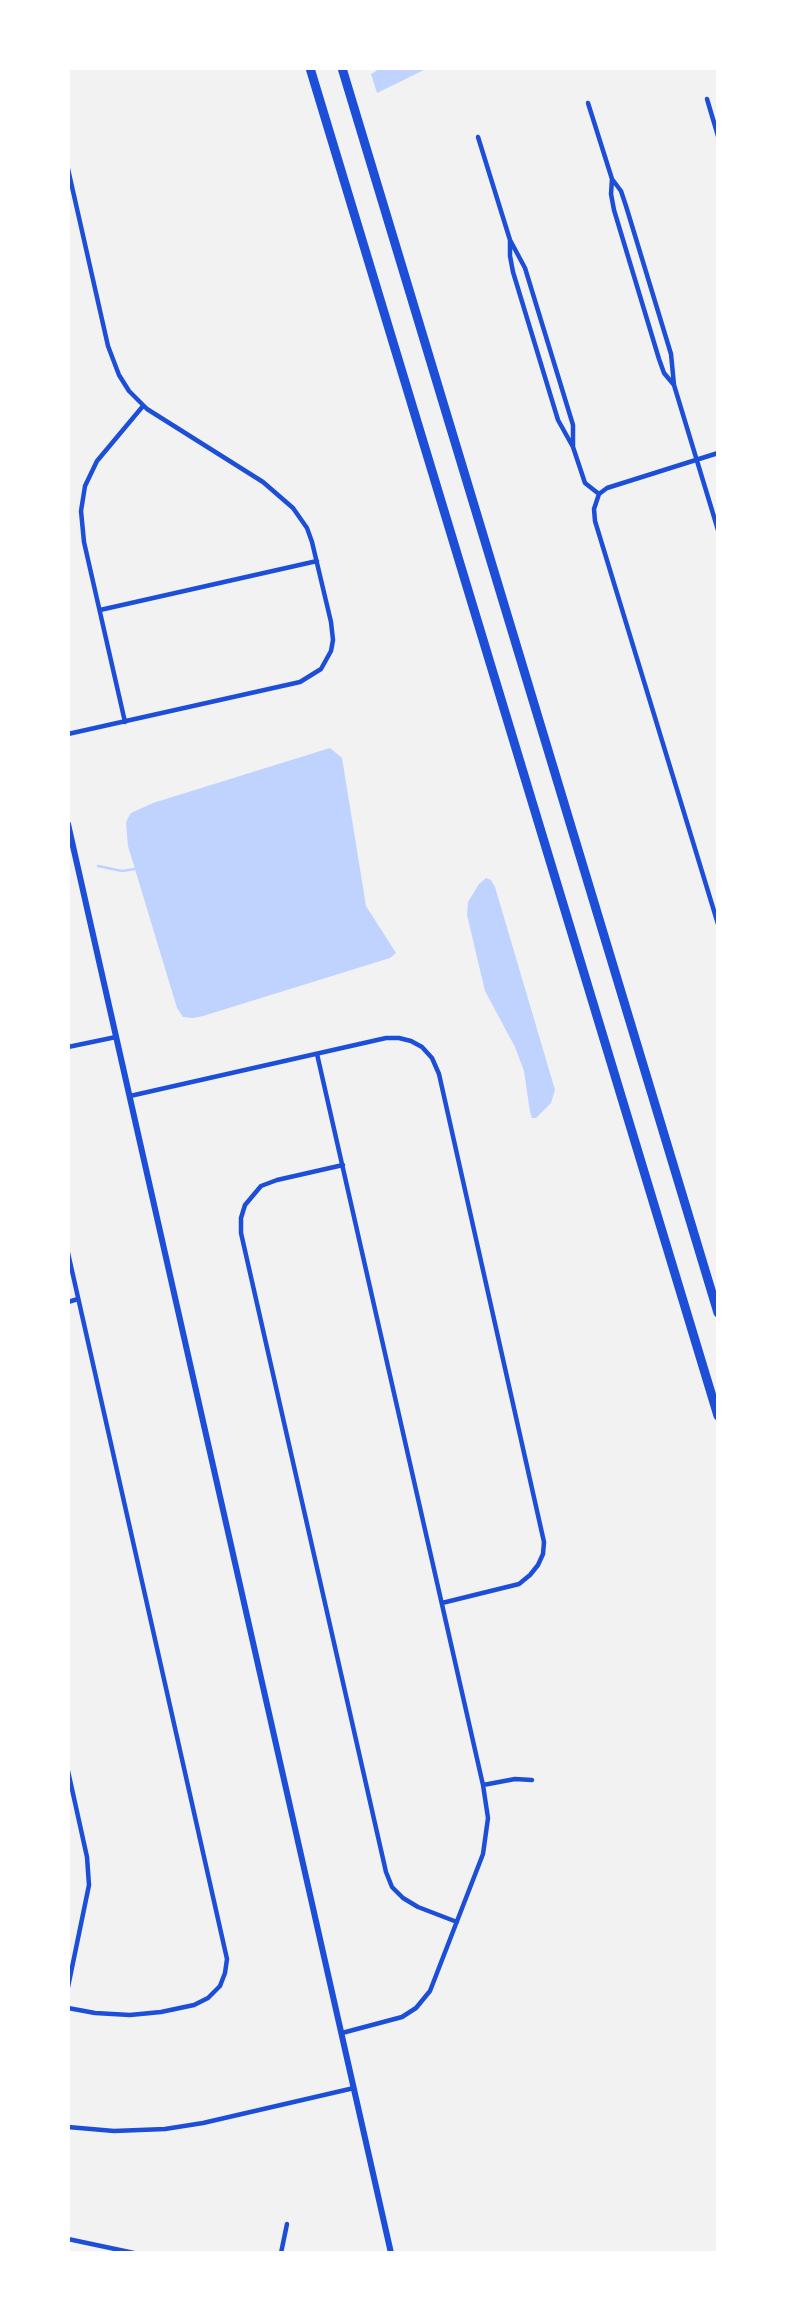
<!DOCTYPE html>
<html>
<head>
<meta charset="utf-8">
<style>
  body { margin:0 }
  #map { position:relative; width:786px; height:2321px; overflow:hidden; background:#f2f2f2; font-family:Ubuntu,sans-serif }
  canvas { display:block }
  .frame { position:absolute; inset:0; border:70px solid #fff; pointer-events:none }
</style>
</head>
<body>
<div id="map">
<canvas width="786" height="2321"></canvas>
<div class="frame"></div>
</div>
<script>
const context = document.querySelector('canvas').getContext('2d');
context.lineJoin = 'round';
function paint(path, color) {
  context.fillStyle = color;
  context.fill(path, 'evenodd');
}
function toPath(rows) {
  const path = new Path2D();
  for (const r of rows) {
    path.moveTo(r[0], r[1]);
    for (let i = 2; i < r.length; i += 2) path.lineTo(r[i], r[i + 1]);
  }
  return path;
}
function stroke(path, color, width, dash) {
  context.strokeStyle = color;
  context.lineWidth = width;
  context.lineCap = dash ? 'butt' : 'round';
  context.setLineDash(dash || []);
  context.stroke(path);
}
paint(toPath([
  [381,68,428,68,377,93,371,74],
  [330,748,342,758,366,906,396,953,390,958,203,1016,193,1018,183,1017,177,1008,128,846,126,823,128,818,131,813,153,803],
  [486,878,491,880,495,887,555,1090,551,1103,536,1118,532,1118,530,1112,524,1071,515,1047,485,991,467,915,468,902,479,884]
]), '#bfd3fe');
stroke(toPath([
  [98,866,122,871,135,869]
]), '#bfd3fe', 2.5);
stroke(toPath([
  [707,99,718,136],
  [588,103,612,179,611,194,614,210,659,359,664,373,674,385,671,354,626,206,621,191,612,179],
  [478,137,510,240,525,268,573,425,573,447,558,420,513,272,510,256,510,240],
  [68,169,108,346,119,375,129,391,147,409,263,482,293,508,307,528,312,542,331,622,333,640,331,651,321,669,300,682,68,734],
  [674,385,718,530],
  [573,447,585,483,599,494],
  [718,453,607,488,599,494,594,509,595,521,718,924],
  [100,610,317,561],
  [125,722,84,542,81,511,85,486,97,461,143,406],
  [68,1047,116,1037],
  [317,1054,483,1785,488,1818,483,1854,430,1991,416,2008,402,2017,342,2033],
  [130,1096,386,1038,399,1038,411,1041,422,1047,432,1058,439,1074,544,1542,543,1554,538,1565,530,1575,519,1584,442,1603],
  [343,1165,277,1180,261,1186,245,1205,241,1218,241,1233,386,1872,392,1887,403,1898,418,1907,457,1922],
  [68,1253,227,1959,225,1973,220,1986,208,1998,194,2005,161,2012,130,2015,95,2013,68,2008],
  [68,1302,78,1299],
  [68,1771,87,1857,89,1885,68,1987],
  [483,1785,515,1779,532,1780],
  [68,2127,114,2131,165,2129,203,2123,354,2088],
  [68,2239,134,2253],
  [281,2253,287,2224]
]), '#1d4ed8', 4.5);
stroke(toPath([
  [68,824,391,2253]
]), '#1d4ed8', 6);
stroke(toPath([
  [310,68,718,1416],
  [342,68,718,1313]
]), '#1d4ed8', 9);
</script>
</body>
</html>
